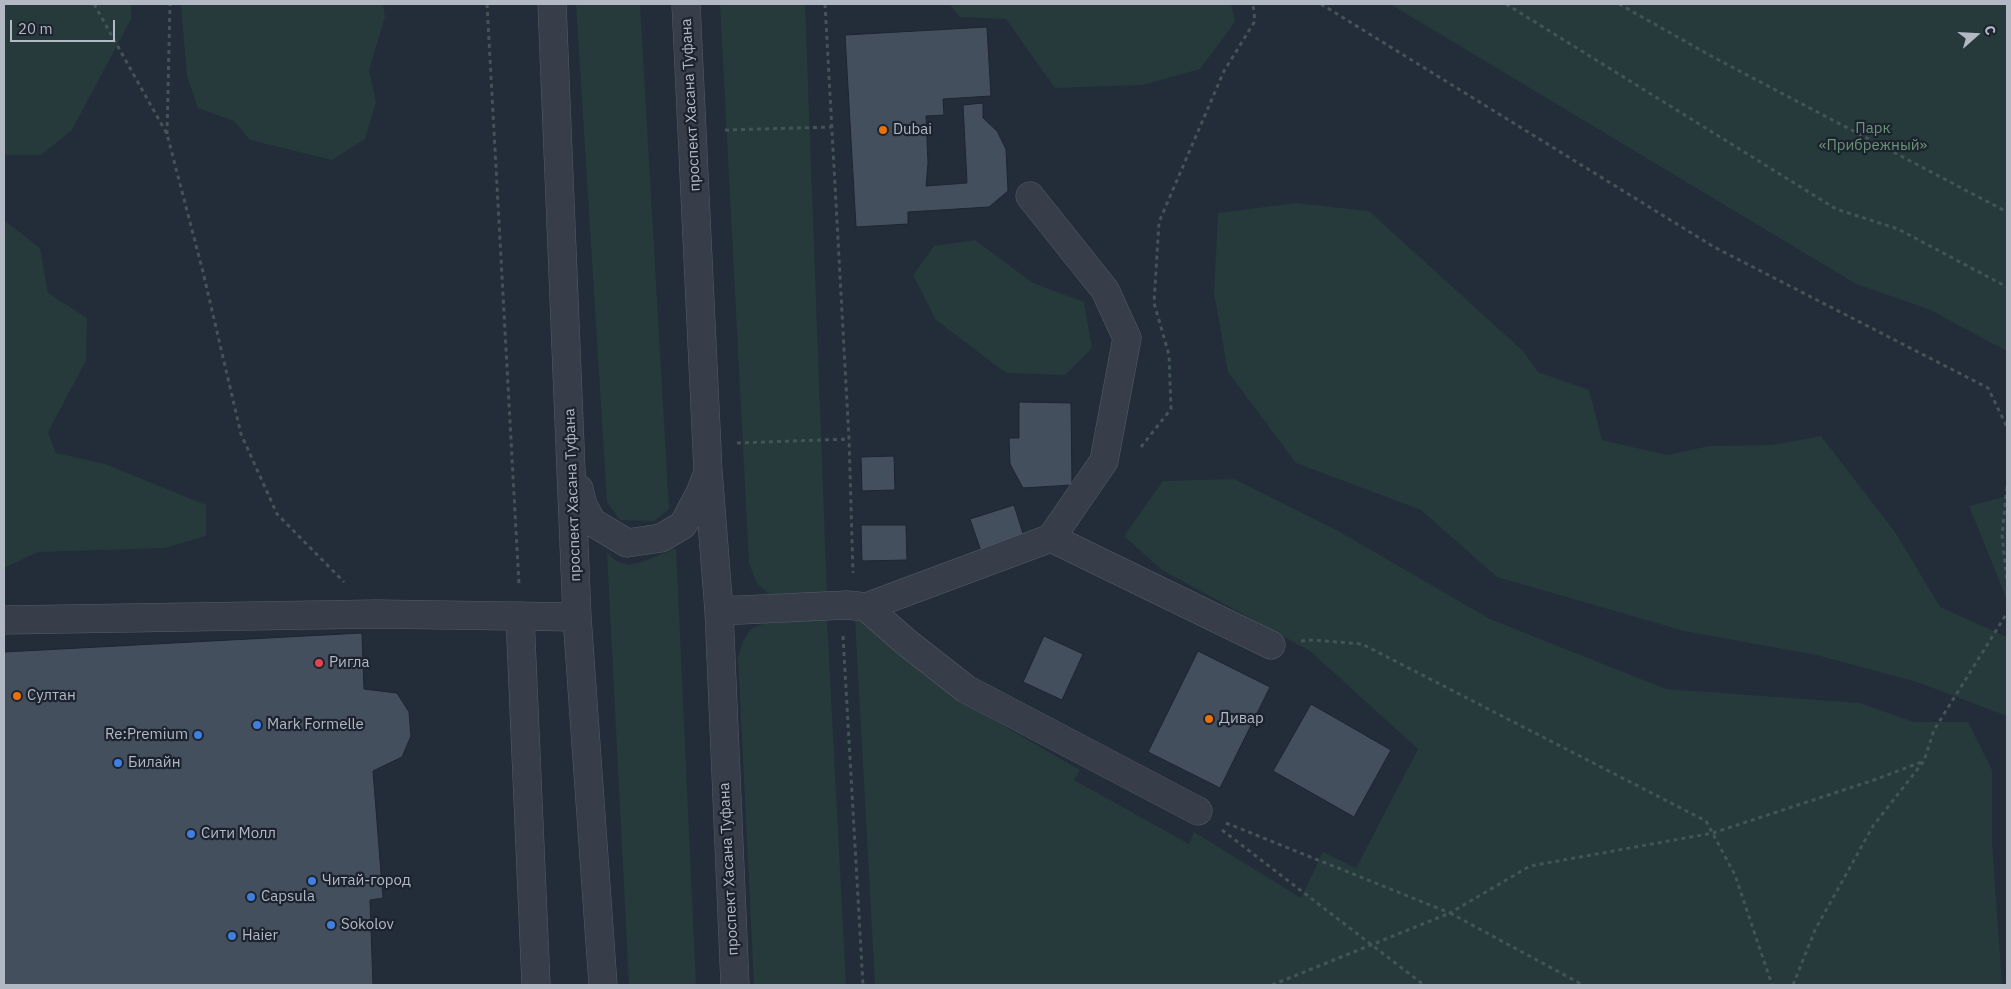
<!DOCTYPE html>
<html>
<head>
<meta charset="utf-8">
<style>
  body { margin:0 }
  #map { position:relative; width:2011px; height:989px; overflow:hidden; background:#232c39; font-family:"IBM Plex Sans",sans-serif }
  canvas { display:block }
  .frame { position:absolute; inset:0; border:5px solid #b2b9c5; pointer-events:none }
  .north { position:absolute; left:1951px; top:10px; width:50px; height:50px; -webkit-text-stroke:4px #1c232e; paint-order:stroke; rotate:71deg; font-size:14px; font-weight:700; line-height:20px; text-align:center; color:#b2b9c5 }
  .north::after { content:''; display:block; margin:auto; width:18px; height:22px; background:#b2b9c5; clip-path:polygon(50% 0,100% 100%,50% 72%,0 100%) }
  .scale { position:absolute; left:10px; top:20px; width:105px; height:22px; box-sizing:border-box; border:2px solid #b2b9c5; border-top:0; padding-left:6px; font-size:15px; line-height:18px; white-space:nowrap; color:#b2b9c5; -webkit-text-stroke:4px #1c232e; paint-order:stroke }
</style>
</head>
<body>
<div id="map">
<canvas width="2011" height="989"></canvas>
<div class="frame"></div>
<div class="north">С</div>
<div class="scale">20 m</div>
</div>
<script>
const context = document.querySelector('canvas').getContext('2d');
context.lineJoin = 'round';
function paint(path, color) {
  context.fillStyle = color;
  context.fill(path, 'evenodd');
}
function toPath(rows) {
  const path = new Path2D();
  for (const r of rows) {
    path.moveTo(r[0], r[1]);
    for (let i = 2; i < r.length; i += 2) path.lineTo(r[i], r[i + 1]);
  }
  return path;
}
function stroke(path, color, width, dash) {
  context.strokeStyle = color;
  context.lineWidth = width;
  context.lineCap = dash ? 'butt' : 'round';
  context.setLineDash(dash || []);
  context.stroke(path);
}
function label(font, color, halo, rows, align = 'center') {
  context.font = font + ' "IBM Plex Sans",sans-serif';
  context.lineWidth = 4.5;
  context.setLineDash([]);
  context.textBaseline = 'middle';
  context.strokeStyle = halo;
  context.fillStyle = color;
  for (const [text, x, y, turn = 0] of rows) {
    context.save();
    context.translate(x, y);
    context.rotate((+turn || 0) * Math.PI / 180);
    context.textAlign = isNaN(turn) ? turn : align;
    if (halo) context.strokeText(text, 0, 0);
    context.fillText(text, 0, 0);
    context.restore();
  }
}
paint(toPath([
  [4,4,131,4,131,19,72,130,41,155,4,155],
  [181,4,383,4,385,17,369,70,376,102,365,139,332,160,250,140,234,121,198,108,187,76],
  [576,4,640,4,669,509,654,521,620,520,607,502],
  [720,4,805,4,827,596,780,597,767,593,756,582,749,563],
  [949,4,1231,4,1235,22,1200,69,1143,85,1055,88,1006,19,960,17],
  [1390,4,2007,4,2007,351,1928,309,1856,284],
  [1296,203,1369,211,1523,351,1538,372,1589,390,1602,440,1667,455,1709,446,1772,445,1821,436,1895,532,1940,607,2007,637,2007,716,1917,682,1816,655,1684,631,1497,577,1421,510,1296,463,1228,372,1214,293,1218,213],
  [4,220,40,248,48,293,87,318,86,361,48,432,56,453,105,464,206,505,206,536,165,548,38,552,4,568],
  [975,240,1033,283,1084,302,1092,348,1065,375,1006,373,936,320,913,275,934,246],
  [1234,479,1340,532,1490,619,1666,689,1860,703,1914,722,1968,722,1992,770,1992,842,2002,985,875,985,855,619,863,619,909,660,971,707,1080,770,1074,780,1189,844,1194,832,1301,898,1323,852,1356,868,1418,749,1310,651,1162,570,1124,536,1163,481],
  [2007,496,2007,605,2005,595,1969,506],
  [676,548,696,985,629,985,607,553,616,561,629,565,645,561],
  [827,619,846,985,754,985,738,657,743,641,751,629,765,623]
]), '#26393b');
const building = toPath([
  [987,27,991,96,943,99,944,115,926,116,928,163,926,186,967,183,963,105,983,103,983,118,997,131,1006,149,1008,191,989,207,908,212,908,224,856,227,845,35,987,27],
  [1019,402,1071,403,1072,485,1023,488,1010,464,1009,438,1019,438,1019,402],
  [894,456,895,490,862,491,861,457,894,456],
  [1014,505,1025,540,982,554,970,519,1014,505],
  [861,525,906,525,907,560,862,561,861,525],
  [362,633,364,689,397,693,409,712,411,736,402,757,373,771,383,898,370,900,373,985,4,985,4,652,362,633],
  [1044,636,1083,654,1062,700,1023,682,1044,636],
  [1198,651,1270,687,1220,788,1148,752,1198,651],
  [1311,704,1391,750,1354,817,1273,771,1311,704]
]);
paint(building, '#444f5e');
stroke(building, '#1e2530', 1);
const minor = toPath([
  [552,4,577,617,603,985],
  [686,4,708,471,719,611,735,985],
  [1030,196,1105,290,1127,338,1104,461,1051,538],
  [579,489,583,505,592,522,627,543,661,538,683,525,700,493,707,475],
  [866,607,906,642,966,689,1198,811],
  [719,611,847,605,866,607,1051,538,1271,645],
  [520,616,536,985],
  [4,620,376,614,577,617]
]);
stroke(minor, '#555c67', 29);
stroke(toPath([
  [94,4,167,134,203,272,241,434,277,514,344,582],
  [487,4,519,585],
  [825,4,849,439,853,573],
  [1321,4,1714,247,1988,388,2007,427],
  [1506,4,1836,209,1898,229,2007,287],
  [1619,4,1713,57,2007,212],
  [725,130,832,127],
  [167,134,170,4],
  [737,443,849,439],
  [1141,447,1171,409,1169,355,1154,303,1159,222,1224,71,1255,21,1253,4],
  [2007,487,2002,535,2007,580],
  [843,636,863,985],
  [1301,641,1313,640,1362,644,1706,821,1735,875,1772,985],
  [1226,823,1450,913,1530,866,1713,833,1877,779,1924,761],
  [1222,830,1424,985],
  [1272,985,1450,913,1583,985],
  [1793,985,1815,930,1873,826,1924,761,1934,730,2007,613]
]), '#435457', 3, [4, 4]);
stroke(minor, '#373e49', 28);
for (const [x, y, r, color] of [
  [883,130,5,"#e8710a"],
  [319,663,5,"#e0444e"],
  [17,696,5,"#e8710a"],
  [1209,719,5,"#e8710a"],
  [257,725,5,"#3f7fe0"],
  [198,735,5,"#3f7fe0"],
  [118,763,5,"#3f7fe0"],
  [191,834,5,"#3f7fe0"],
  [312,881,5,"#3f7fe0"],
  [251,897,5,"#3f7fe0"],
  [331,925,5,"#3f7fe0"],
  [232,936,5,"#3f7fe0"]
]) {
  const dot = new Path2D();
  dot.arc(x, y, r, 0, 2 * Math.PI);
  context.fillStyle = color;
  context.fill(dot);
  stroke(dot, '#1c232e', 2);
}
label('15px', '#b2b9c5', '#1c232e', [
  ["проспект Хасана Туфана",691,105,-93],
  ["проспект Хасана Туфана",573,495,-92],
  ["проспект Хасана Туфана",729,869,-93]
]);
label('15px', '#6a9575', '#1c232e', [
  ["Парк",1873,129],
  ["«Прибрежный»",1873,146]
]);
label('15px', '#b2b9c5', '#1c232e', [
  ["Dubai",893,130],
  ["Ригла",329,663],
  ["Султан",27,696],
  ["Дивар",1219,719],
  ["Mark Formelle",267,725],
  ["Re:Premium",188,735,"right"],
  ["Билайн",128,763],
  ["Сити Молл",201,834],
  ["Читай-город",322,881],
  ["Capsula",261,897],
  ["Sokolov",341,925],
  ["Haier",242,936]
], 'left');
</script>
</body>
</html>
